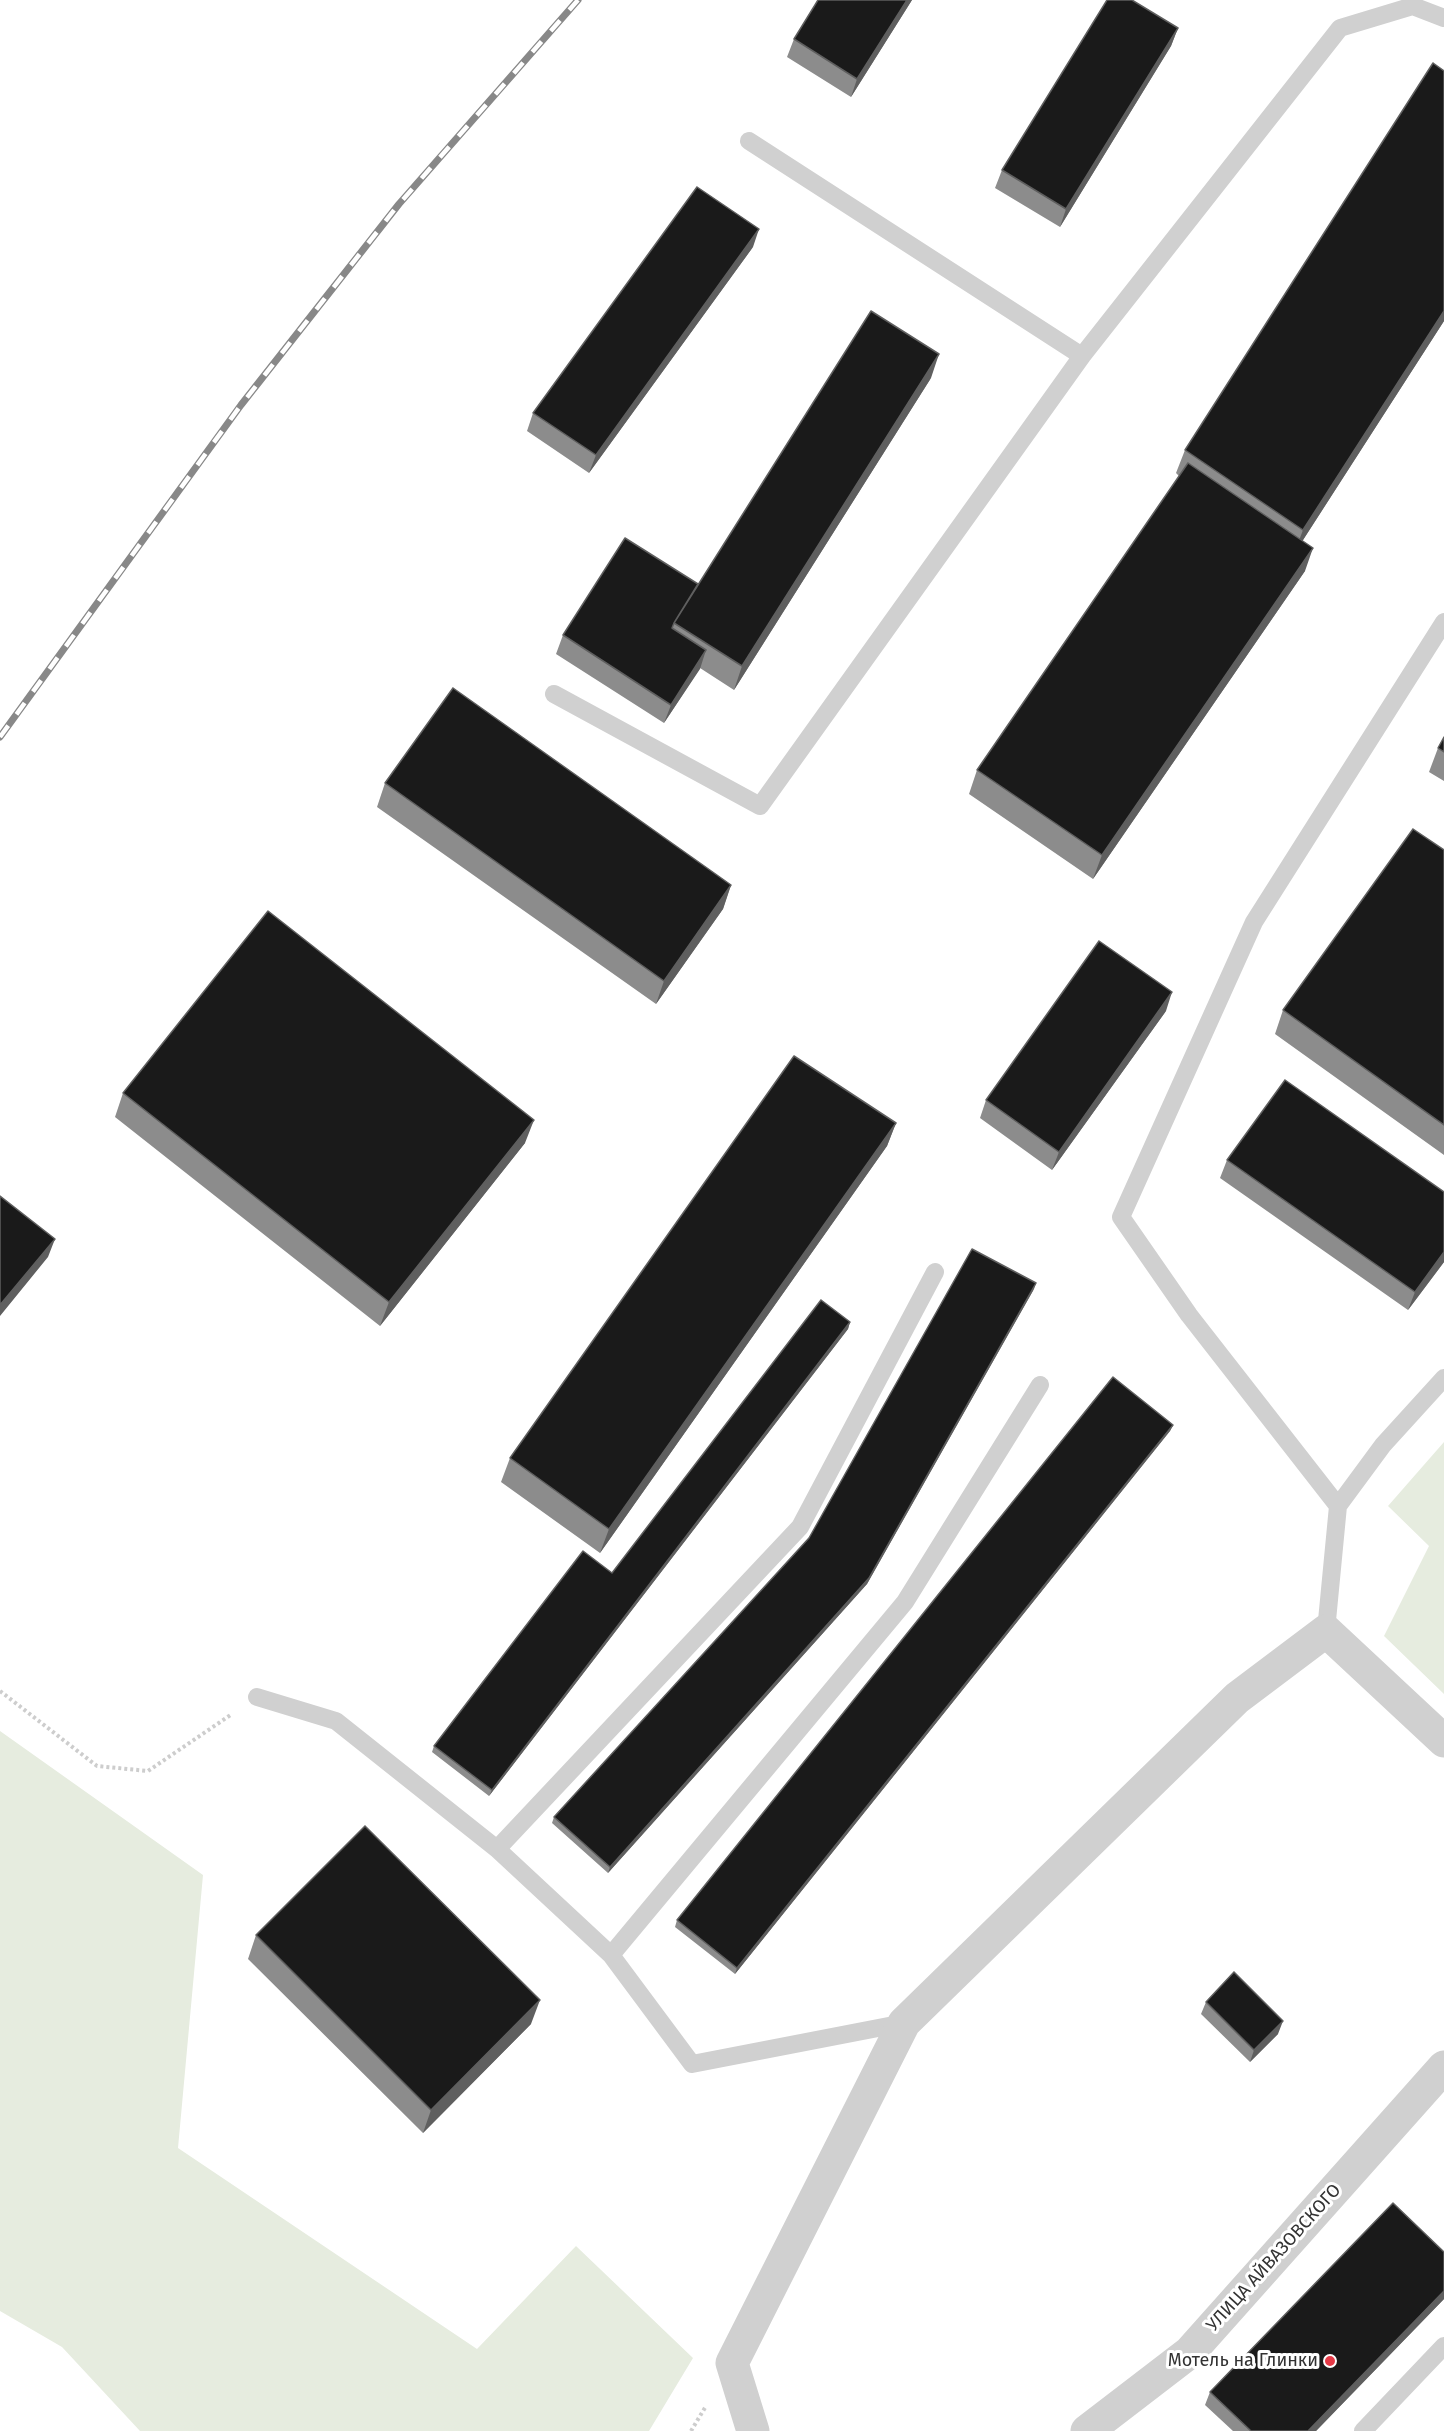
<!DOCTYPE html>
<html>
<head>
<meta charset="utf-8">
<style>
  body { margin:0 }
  canvas { display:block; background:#fff }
</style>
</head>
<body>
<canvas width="1444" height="2431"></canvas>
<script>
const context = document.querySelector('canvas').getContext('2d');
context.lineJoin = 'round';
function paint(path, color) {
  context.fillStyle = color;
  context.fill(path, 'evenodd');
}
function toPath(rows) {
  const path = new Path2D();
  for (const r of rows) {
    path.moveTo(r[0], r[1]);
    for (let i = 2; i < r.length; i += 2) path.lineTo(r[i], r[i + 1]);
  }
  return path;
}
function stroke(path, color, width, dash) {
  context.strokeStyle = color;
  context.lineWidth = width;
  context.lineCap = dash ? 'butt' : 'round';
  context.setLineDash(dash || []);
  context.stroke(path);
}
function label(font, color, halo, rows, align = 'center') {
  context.font = font + ' "Fira Sans",sans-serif';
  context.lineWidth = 6;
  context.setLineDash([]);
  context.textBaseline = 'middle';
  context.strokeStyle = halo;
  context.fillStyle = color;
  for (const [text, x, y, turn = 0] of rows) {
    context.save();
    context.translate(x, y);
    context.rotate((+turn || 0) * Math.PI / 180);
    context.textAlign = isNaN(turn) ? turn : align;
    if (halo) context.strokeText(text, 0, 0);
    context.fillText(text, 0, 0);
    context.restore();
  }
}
paint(toPath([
  [1444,1442,1444,1694,1384,1636,1429,1546,1388,1506],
  [0,1731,203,1875,178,2148,477,2349,576,2246,693,2358,649,2431,140,2431,62,2347,0,2311]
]), '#e6ecdf');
stroke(toPath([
  [0,1691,97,1766,148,1771,232,1714],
  [691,2431,706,2406]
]), '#cdcdcd', 4, [3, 3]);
stroke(toPath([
  [749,141,1082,356],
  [554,694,760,806,1082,356,1340,28,1413,6,1444,18],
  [1338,1506,1189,1315,1121,1217,1254,922,1444,622],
  [1326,1631,1338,1506,1383,1445,1444,1378],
  [257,1697,336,1721,497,1849,611,1955,692,2064,904,2023],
  [497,1849,800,1527,935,1272],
  [611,1955,905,1602,1040,1385],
  [1363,2431,1444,2346]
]), '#d0d0d0', 18);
stroke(toPath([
  [753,2431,732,2363,904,2023,1237,1698,1326,1631,1444,1741],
  [1087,2431,1190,2352,1444,2067]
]), '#d0d0d0', 33);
const rail = toPath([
  [0,737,241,405,399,204,578,0]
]);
stroke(rail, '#888', 7);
stroke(rail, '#fff', 4.5, [14]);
paint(toPath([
  [818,0,912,0,851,97,787,57,794,39],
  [1178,28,1171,46,1060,227,995,188,1002,170],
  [1444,71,1444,321,1303,540,1305,571,1093,879,969,794,977,770,1179,476,1176,473,1185,450],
  [753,247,589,473,527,431,533,413],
  [931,378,734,690,700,668,664,723,556,654,563,635,698,584],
  [1444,737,1444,781,1429,772,1438,748],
  [385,783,731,885,723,909,656,1004,377,807],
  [1444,850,1444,1155,1275,1034,1283,1010],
  [1166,1011,1052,1170,980,1118,986,1100],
  [123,1093,525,1143,380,1326,115,1117],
  [896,1123,887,1146,600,1553,501,1482,510,1458],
  [1227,1160,1444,1192,1444,1262,1408,1310,1220,1178],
  [1034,1289,867,1584,608,1873,552,1823,554,1817,809,1538],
  [850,1322,848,1329,489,1796,432,1752,434,1746,612,1573],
  [1173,1425,1170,1431,735,1974,675,1927,677,1920],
  [256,1935,531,2024,423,2133,248,1959],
  [1206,2002,1278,2034,1250,2062,1201,2014],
  [1444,2252,1444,2299,1316,2431,1233,2431,1205,2405,1210,2392]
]), '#8c8c8c');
paint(toPath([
  [907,0,912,0,851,97,857,79],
  [1178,28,1171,46,1060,227,1066,209],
  [759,229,753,247,589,473,596,455],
  [1444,311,1444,321,1294,554,1303,530],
  [939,354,931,378,734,690,742,666],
  [1313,548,1305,571,1093,879,1102,855],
  [706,650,700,669,664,723,671,705],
  [731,885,723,909,656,1004,664,981],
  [1172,992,1166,1011,1052,1170,1059,1152],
  [534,1120,525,1143,380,1326,389,1302],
  [896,1123,887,1146,600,1553,609,1529],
  [55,1239,48,1257,0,1316,0,1305],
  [1444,1252,1444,1262,1408,1310,1415,1292],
  [1036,1283,1034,1289,867,1584,608,1873,610,1867],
  [850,1322,848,1329,489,1796,492,1790],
  [1173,1425,1170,1431,735,1974,737,1968],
  [540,2000,531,2024,423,2133,431,2110],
  [1283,2021,1278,2034,1250,2062,1254,2050],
  [1444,2291,1444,2299,1316,2431,1308,2431]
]), '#5f5f5f');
const building = toPath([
  [818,0,907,0,857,79,794,39,818,0],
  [1107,0,1132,0,1178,28,1066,209,1002,170,1107,0],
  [1433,63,1444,71,1444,311,1303,530,1185,450,1433,63],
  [697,187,759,229,596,455,533,413,697,187],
  [871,311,939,354,742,666,674,623,871,311],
  [1188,463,1313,548,1102,855,977,770,1188,463],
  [625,538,698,584,674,623,672,628,706,650,671,705,563,635,625,538],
  [453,688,731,885,664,981,385,783,453,688],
  [1444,737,1444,752,1438,748,1444,737],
  [1413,829,1444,850,1444,1125,1283,1010,1413,829],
  [268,911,534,1120,389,1302,123,1093,268,911],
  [1099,941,1172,992,1059,1152,986,1100,1099,941],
  [794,1056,896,1123,609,1529,510,1458,794,1056],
  [1285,1080,1444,1192,1444,1252,1415,1292,1227,1160,1285,1080],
  [0,1196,55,1239,0,1305,0,1196],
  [972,1249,1036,1283,869,1578,610,1867,554,1817,809,1538,972,1249],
  [821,1300,850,1322,492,1790,434,1746,583,1551,612,1573,821,1300],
  [1113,1377,1173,1425,737,1968,677,1920,1113,1377],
  [365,1826,540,2000,431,2110,256,1935,365,1826],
  [1234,1972,1283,2021,1254,2050,1206,2002,1234,1972],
  [1393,2203,1444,2252,1444,2291,1308,2431,1251,2431,1210,2392,1393,2203]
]);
paint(building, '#1a1a1a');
stroke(building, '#5f5f5f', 1.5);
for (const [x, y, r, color] of [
  [1330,2361,6,"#e63946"]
]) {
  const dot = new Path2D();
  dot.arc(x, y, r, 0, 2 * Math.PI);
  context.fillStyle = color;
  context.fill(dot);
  stroke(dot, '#fff', 2);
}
label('18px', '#333', '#fff', [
  ["УЛИЦА АЙВАЗОВСКОГО",1274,2258,-48]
]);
label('18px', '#333', '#fff', [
  ["Мотель на Глинки",1318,2361]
], 'right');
</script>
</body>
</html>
